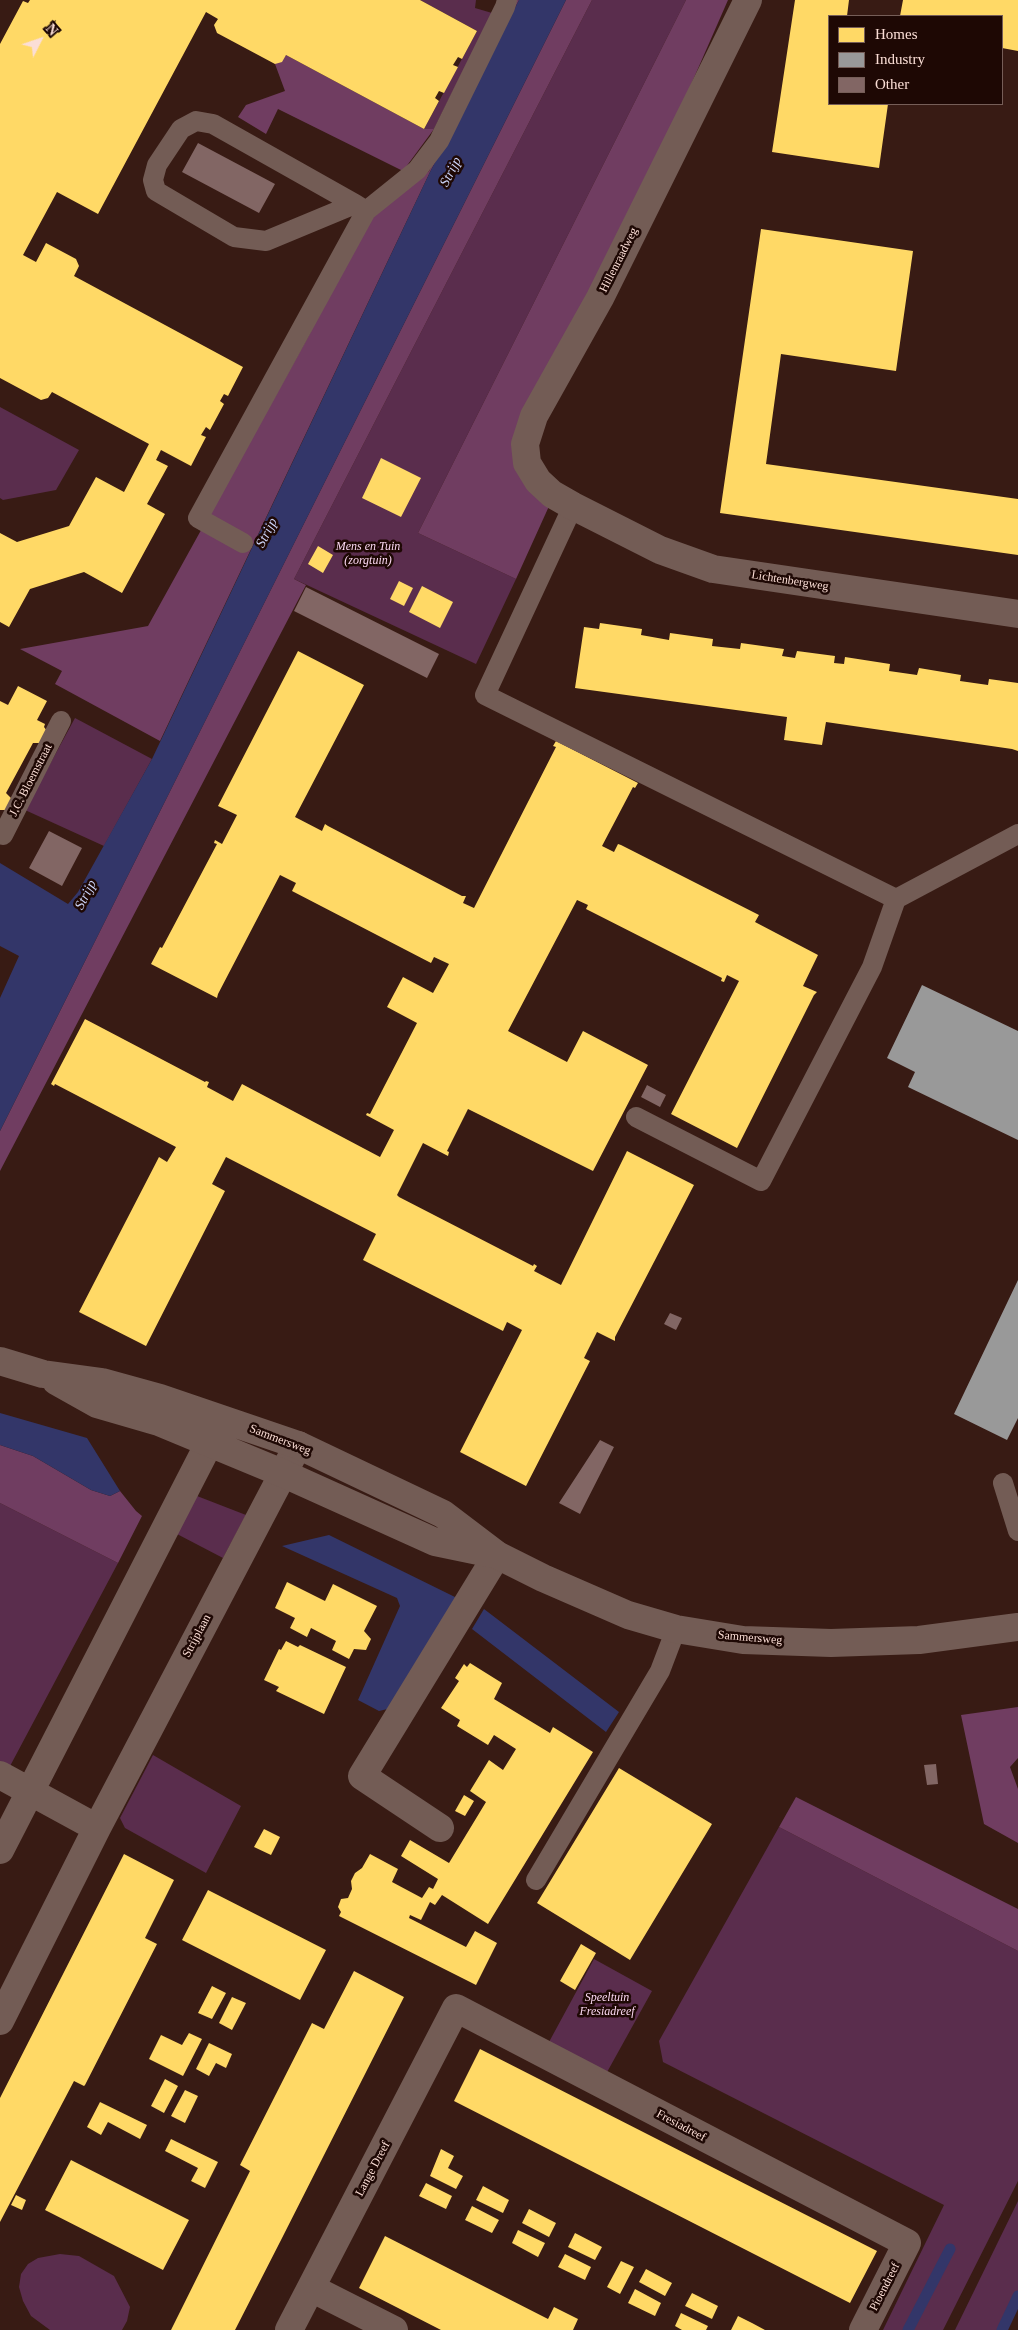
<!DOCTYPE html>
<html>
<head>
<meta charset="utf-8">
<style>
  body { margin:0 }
  #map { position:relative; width:1018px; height:2330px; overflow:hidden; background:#381b14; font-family:"Times New Roman",serif }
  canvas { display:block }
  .legend { position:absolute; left:828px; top:15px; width:175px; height:90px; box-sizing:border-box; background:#1e0804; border:1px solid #765e58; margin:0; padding:6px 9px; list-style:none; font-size:15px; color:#fbded6 }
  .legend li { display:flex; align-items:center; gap:10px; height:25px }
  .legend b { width:25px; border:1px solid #765e58 }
  .north { position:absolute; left:15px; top:15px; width:50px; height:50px; -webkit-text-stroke:4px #1e0804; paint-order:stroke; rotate:49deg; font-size:14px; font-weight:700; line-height:20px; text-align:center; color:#fbded6 }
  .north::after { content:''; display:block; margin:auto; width:18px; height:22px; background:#fbded6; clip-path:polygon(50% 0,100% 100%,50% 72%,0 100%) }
</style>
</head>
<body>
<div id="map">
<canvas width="1018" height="2330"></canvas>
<ul class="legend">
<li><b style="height:14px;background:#ffd966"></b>Homes</li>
<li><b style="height:14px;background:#999"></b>Industry</li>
<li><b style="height:14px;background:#826664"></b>Other</li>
</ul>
<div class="north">N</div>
</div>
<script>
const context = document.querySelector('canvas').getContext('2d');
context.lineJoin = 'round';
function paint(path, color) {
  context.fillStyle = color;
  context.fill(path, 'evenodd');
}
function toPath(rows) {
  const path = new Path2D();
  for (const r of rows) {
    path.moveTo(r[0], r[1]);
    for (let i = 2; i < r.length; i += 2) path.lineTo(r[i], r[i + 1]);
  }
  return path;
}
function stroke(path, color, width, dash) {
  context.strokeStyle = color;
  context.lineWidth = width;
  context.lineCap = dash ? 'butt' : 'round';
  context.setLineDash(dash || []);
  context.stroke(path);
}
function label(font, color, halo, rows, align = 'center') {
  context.font = font + ' "Times New Roman",serif';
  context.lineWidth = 5;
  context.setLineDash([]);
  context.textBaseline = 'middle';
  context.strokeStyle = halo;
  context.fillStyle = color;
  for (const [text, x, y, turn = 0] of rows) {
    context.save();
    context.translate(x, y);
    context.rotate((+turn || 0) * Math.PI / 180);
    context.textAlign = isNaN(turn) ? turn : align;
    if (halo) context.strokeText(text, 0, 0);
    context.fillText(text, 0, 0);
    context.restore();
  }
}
paint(toPath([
  [420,0,476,0,475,8,492,13,434,129,424,129,477,31],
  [592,0,686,0,418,533,516,579,476,664,294,579],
  [0,407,79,450,56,490,3,500,0,498],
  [75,718,152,759,104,846,25,810],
  [197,1496,246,1515,223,1558,177,1534],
  [0,1503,118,1563,9,1768,0,1763],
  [153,1755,241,1806,206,1873,125,1828,120,1818],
  [779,1827,1018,1951,1018,2181,943,2330,883,2330,944,2205,663,2062,659,2041],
  [594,1959,652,1991,606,2074,549,2042],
  [1018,2201,1018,2296,1001,2330,955,2330],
  [60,2254,79,2256,114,2276,130,2307,127,2321,122,2330,50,2330,31,2316,23,2301,19,2287,21,2274,28,2264,38,2258]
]), '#5a2d4d');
paint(toPath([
  [515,0,519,0,430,172,160,741,55,684,62,671,20,649,148,626,309,335,353,235,372,212,429,171],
  [566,0,592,0,294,579,306,585,0,1171,0,1131],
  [686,0,728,0,644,192,526,424,550,504,516,579,418,533],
  [286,55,424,129,434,129,403,171,278,109,266,134,238,117,246,105,285,91,275,64],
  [0,1445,33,1456,91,1490,110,1496,120,1491,136,1511,142,1516,118,1563,0,1503],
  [1018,1707,1018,1758,1010,1767,1018,1789,1018,1843,984,1824,961,1715],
  [796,1797,1018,1909,1018,1951,779,1827]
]), '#703d61');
paint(toPath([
  [519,0,566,0,0,1131,0,998,19,956,0,946,0,863,68,904,78,892,152,759,430,172],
  [0,1413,87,1438,120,1491,110,1496,91,1490,33,1456,0,1445],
  [329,1535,459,1599,396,1707,379,1711,358,1700,400,1606,397,1598,282,1546],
  [484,1609,619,1712,606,1732,472,1629]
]), '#333669');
paint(toPath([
  [30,0,420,0,477,31,462,59,458,57,453,65,458,67,444,93,439,91,435,98,439,101,424,129,286,55,282,62,275,64,217,33,214,25,218,19,206,12,98,214,57,192,23,255,36,262,46,243,76,259,79,266,74,276,243,367,228,396,224,394,220,401,224,404,210,430,206,427,201,435,206,437,191,466,161,450,156,460,168,466,147,504,165,514,122,593,84,572,30,589,9,627,0,622,0,533,17,542,69,526,96,477,124,492,149,444,52,392,48,398,41,400,0,378,0,44,23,1,28,3],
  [795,0,849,0,847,16,829,16,829,104,888,104,879,168,772,152],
  [903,0,1018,0,1018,51,1002,48,1002,16,900,16],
  [761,229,913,251,896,371,781,354,766,464,1018,499,1018,555,720,513],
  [381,458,421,478,401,517,362,498],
  [318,546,333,555,323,573,308,564],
  [399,581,413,588,404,606,390,599],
  [422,586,453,602,440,628,409,612],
  [600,623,642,629,641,635,669,640,670,633,713,639,712,646,740,649,741,643,784,649,782,656,795,658,797,651,835,656,834,663,844,664,845,657,890,664,889,671,917,675,919,668,961,675,960,681,988,685,989,679,1018,683,1018,751,1012,749,826,722,822,745,784,740,787,717,575,688,584,627,599,629],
  [298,651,364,685,295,817,322,831,325,824,328,826,462,896,466,896,463,903,474,908,556,747,553,746,556,741,638,783,635,788,633,787,602,846,614,852,618,844,621,845,759,915,755,922,818,955,803,986,817,992,814,995,737,1148,671,1114,739,981,727,975,724,982,721,981,722,978,586,909,588,905,577,900,508,1031,567,1062,583,1031,648,1065,593,1171,468,1109,447,1151,449,1152,448,1156,423,1143,397,1195,399,1197,533,1266,534,1264,537,1266,534,1271,561,1285,627,1151,694,1185,615,1337,615,1341,597,1332,584,1358,590,1361,526,1486,460,1452,522,1330,507,1322,503,1331,363,1260,376,1234,226,1157,212,1184,225,1191,146,1346,79,1312,159,1157,167,1162,176,1147,55,1084,54,1086,51,1084,85,1019,205,1082,206,1081,209,1082,207,1087,233,1101,242,1084,380,1157,394,1130,366,1115,367,1113,370,1114,417,1023,387,1007,403,977,433,993,449,964,434,957,431,963,292,891,296,883,280,875,218,994,217,998,151,964,160,947,162,948,217,844,214,843,215,840,222,844,237,815,218,806],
  [18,686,47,701,37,720,45,724,44,727,47,731,41,743,33,743,6,793,12,799,6,810,0,810,0,701,8,705],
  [287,1582,325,1601,333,1584,377,1606,364,1631,371,1639,366,1650,354,1649,349,1659,332,1650,336,1641,311,1628,307,1637,290,1628,295,1618,275,1608],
  [286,1641,298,1647,300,1645,346,1667,324,1714,276,1691,279,1687,264,1680,279,1649,281,1650],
  [470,1663,502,1683,494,1699,550,1733,553,1727,593,1752,488,1924,442,1895,435,1905,430,1902,421,1920,410,1915,409,1918,466,1947,475,1931,497,1943,476,1985,339,1916,341,1912,338,1907,341,1899,348,1898,352,1889,351,1881,355,1873,362,1868,370,1854,398,1869,392,1882,422,1898,429,1887,433,1889,438,1879,401,1856,410,1840,449,1863,486,1802,470,1791,489,1760,503,1770,516,1749,494,1735,488,1745,457,1726,460,1720,441,1708,459,1681,455,1678,464,1664,467,1667],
  [619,1768,712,1824,630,1960,537,1903],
  [464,1795,474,1801,465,1816,455,1811],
  [264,1829,280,1837,271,1855,254,1847],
  [124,1854,174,1880,145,1938,157,1944,85,2085,84,2086,74,2081,0,2222,0,2098],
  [208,1890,326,1950,300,2000,182,1940],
  [581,1944,596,1953,575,1990,560,1981],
  [354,1971,404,1997,280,2242,235,2330,171,2330,250,2171,240,2165,312,2023,324,2029],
  [212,1986,226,1993,212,2019,198,2013],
  [232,1997,246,2003,232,2030,219,2023],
  [189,2033,202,2039,183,2076,149,2059,161,2035,182,2045],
  [209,2043,232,2054,226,2068,216,2063,209,2076,196,2069],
  [480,2049,877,2251,850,2303,454,2101],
  [165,2079,178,2086,164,2113,151,2106],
  [185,2090,198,2096,185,2123,171,2116],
  [100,2102,147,2125,140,2139,108,2122,101,2135,87,2127],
  [171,2139,218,2162,205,2188,191,2181,198,2168,165,2151],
  [441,2149,454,2156,448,2168,463,2176,456,2189,430,2176],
  [71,2160,189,2220,163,2270,45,2210],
  [426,2183,452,2196,446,2209,419,2196],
  [483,2186,509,2200,503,2213,476,2200],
  [16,2195,26,2200,22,2210,11,2205],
  [472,2206,499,2220,492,2233,465,2220],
  [529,2209,556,2223,549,2237,522,2223],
  [518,2230,545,2243,538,2257,512,2243],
  [575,2233,602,2247,595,2260,568,2247],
  [385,2236,548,2319,554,2307,578,2319,573,2330,441,2330,359,2288],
  [565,2254,591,2267,585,2280,558,2267],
  [621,2261,634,2267,620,2294,607,2287],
  [646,2269,672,2283,665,2296,639,2282],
  [635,2289,661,2303,655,2316,628,2303],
  [692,2293,718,2306,712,2319,685,2306],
  [681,2313,708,2326,706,2330,682,2330,675,2326],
  [738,2316,752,2323,765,2330,731,2330]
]), '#ffd966');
paint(toPath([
  [922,985,1018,1031,1018,1140,908,1087,915,1072,887,1058],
  [1018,1280,1018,1418,1007,1440,954,1414]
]), '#999');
stroke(toPath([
  [908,2330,950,2249],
  [1002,2330,1018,2296]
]), '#333669', 11);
paint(toPath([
  [198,143,275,184,259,213,182,172],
  [306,587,439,654,427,678,294,611],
  [49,831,82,848,62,886,29,868],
  [647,1085,666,1095,660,1107,641,1097],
  [670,1313,682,1318,676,1330,664,1324],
  [600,1440,614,1447,580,1514,559,1503],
  [936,1764,938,1784,927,1785,924,1765]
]), '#826664');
stroke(toPath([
  [355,204,266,241,234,237,156,191,153,180,157,165,181,129,196,121,213,124,355,204,366,211],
  [573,506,485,695,896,899],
  [243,543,198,518,366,211,417,170,439,141,505,7,507,0],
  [0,834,3,835,61,721],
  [896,899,1018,834],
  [636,1117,761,1181,872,967,896,899],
  [1003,1483,1018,1531],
  [536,1880,660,1671,676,1629]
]), '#735c55', 20);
stroke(toPath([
  [748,0,600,298,534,416,525,444,527,463,538,481,552,494,573,506,660,550,713,569,1018,614],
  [0,1775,97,1828],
  [440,1828,362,1776,497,1555],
  [0,1850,220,1422],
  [0,2021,97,1828,298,1445],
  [311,2288,394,2330],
  [289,2330,456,2008,907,2243,863,2330]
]), '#735c55', 28);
stroke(toPath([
  [0,1361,43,1374,102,1382,160,1398,298,1445,443,1514,497,1555,543,1578,628,1615,676,1629,743,1640,831,1643,919,1640,1018,1627],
  [56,1381,97,1404,159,1422,282,1473,435,1542,488,1553]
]), '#735c55', 28);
label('12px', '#fbded6', '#1e0804', [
  ["Hillenraadweg",619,260,-63],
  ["Lichtenbergweg",790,581,9],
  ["J.C. Bloemstraat",31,780,-63],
  ["Sammersweg",280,1440,21],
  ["Strijplaan",197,1636,-62],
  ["Sammersweg",750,1638,5],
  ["Fresiadreef",681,2126,28],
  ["Lange Dreef",373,2169,-62],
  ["Pioendreef",885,2287,-63]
]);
label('italic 12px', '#fbd8f2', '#1e0804', [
  ["Mens en Tuin",368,547],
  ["(zorgtuin)",368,561],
  ["Speeltuin",607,1998],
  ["Fresiadreef",607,2012]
]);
label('italic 14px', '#cdd5f9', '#1e0804', [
  ["Strijp",451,172,-63],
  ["Strijp",267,533,-63],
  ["Strijp",86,895,-63]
]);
</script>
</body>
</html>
